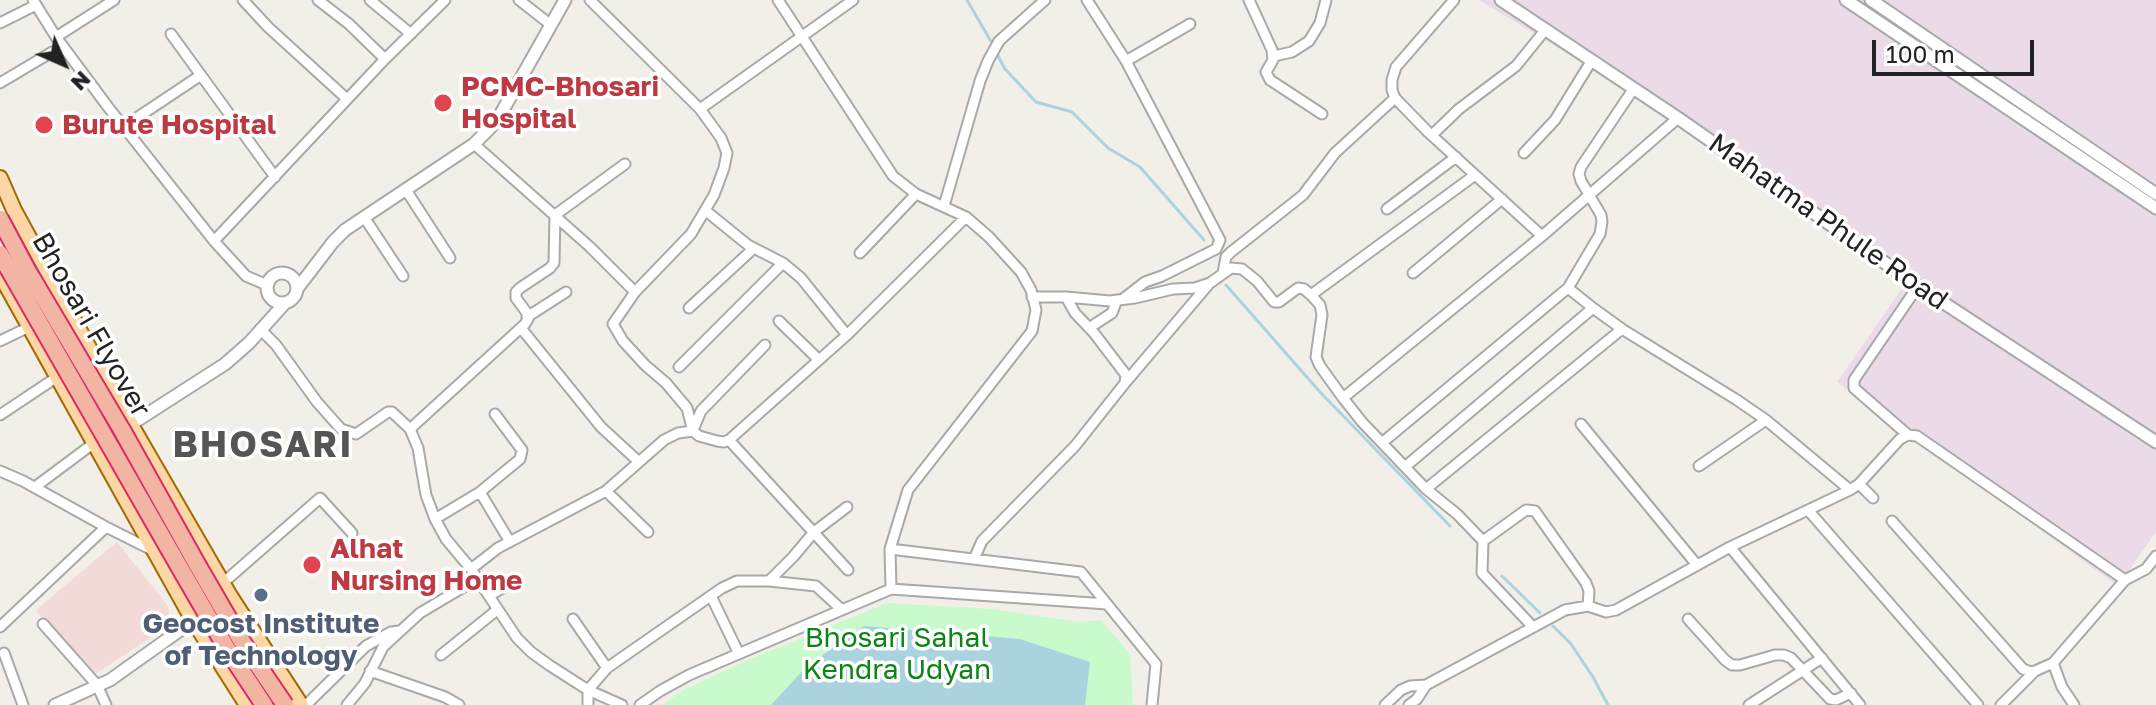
<!DOCTYPE html>
<html>
<head>
<meta charset="utf-8">
<style>
  body { margin:0 }
  #map { position:relative; width:2156px; height:705px; overflow:hidden; background:#f2efe9; font-family:"Golos Text",sans-serif }
  canvas { display:block }
  .north { position:absolute; left:24px; top:24px; width:80px; height:80px; -webkit-text-stroke:6px #fff; paint-order:stroke; rotate:135deg; font-size:22px; font-weight:700; line-height:32px; text-align:center; color:#222 }
  .north::after { content:''; display:block; margin:auto; width:28px; height:36px; background:#222; clip-path:polygon(50% 0,100% 100%,50% 72%,0 100%) }
  .scale { position:absolute; left:1872px; top:40px; width:162px; height:36px; box-sizing:border-box; border:4px solid #222; border-top:0; padding-left:10px; font-size:24px; line-height:28px; white-space:nowrap; color:#222; -webkit-text-stroke:6px #fff; paint-order:stroke }
</style>
</head>
<body>
<div id="map">
<canvas width="2156" height="705"></canvas>
<div class="north">N</div>
<div class="scale">100 m</div>
</div>
<script>
const context = document.querySelector('canvas').getContext('2d');
context.lineJoin = 'round';
function paint(path, color) {
  context.fillStyle = color;
  context.fill(path, 'evenodd');
}
function toPath(rows) {
  const path = new Path2D();
  for (const r of rows) {
    if (r.length === 3) {
      path.moveTo(r[0] + r[2], r[1]);
      path.arc(r[0], r[1], r[2], 0, 2 * Math.PI);
      continue;
    }
    path.moveTo(r[0], r[1]);
    for (let i = 2; i < r.length; i += 2) path.lineTo(r[i], r[i + 1]);
  }
  return path;
}
function stroke(path, color, width, dash) {
  context.strokeStyle = color;
  context.lineWidth = width;
  context.lineCap = dash ? 'butt' : 'round';
  context.setLineDash(dash || []);
  context.stroke(path);
}
function label(font, color, halo, rows, align = 'center') {
  context.font = font + ' "Golos Text",sans-serif';
  context.lineWidth = 7;
  context.setLineDash([]);
  context.textBaseline = 'middle';
  context.strokeStyle = halo;
  context.fillStyle = color;
  for (const [text, x, y, turn = 0] of rows) {
    context.save();
    context.translate(x, y);
    context.rotate((+turn || 0) * Math.PI / 180);
    context.textAlign = isNaN(turn) ? turn : align;
    if (halo) context.strokeText(text, 0, 0);
    context.fillText(text, 0, 0);
    context.restore();
  }
}
paint(toPath([
  [117,542,168,606,170,619,167,627,89,678,36,610]
]), '#f2dad9');
paint(toPath([
  [1479,0,2156,0,2156,532,2118,586,1837,382,1908,280,1581,62]
]), '#ebdbe8');
paint(toPath([
  [887,603,992,609,1079,622,1101,620,1130,654,1133,705,662,705,685,689,748,660]
]), '#c8facc');
paint(toPath([
  [864,626,1020,639,1090,662,1085,705,771,705,806,667]
]), '#aad3df');
stroke(toPath([
  [967,0,993,45],
  [996,52,1005,69,1036,102,1072,112,1108,148,1140,167,1204,240],
  [1226,285,1320,392,1450,526],
  [1502,576,1540,613],
  [1553,626,1571,644,1593,677,1608,705]
]), '#aad3df', 3);
const minor = toPath([
  [33,0,56,37,108,107,214,241,246,276,267,285],
  [243,0,268,27,347,99],
  [318,0,349,24,385,59],
  [370,0,411,34],
  [519,0,551,25],
  [590,0,700,109,721,138,727,153,724,168,714,195,691,234,635,292,613,324,623,341,645,365,666,383,687,408,693,431],
  [778,0,893,176,916,194,966,217,989,237,1021,272,1031,290,1036,310,1032,331,908,490,890,549,891,589],
  [1087,0,1126,61,1220,240,1216,249,1162,276,1145,282,1123,299],
  [1249,0,1272,50,1273,60,1266,72,1270,80,1322,114],
  [1454,0,1396,67,1392,80,1392,90,1395,98,1428,132,1542,236,1678,118],
  [0,23,36,5],
  [171,34,275,177],
  [56,37,114,0],
  [1274,56,1292,52,1309,41,1320,23,1326,0],
  [1126,61,1190,24],
  [0,83,52,52],
  [700,109,853,0],
  [123,127,201,75],
  [1432,135,1459,109,1516,66,1546,29],
  [474,144,590,247,635,292],
  [1524,153,1555,120,1592,60],
  [406,190,450,258],
  [944,206,980,81,988,61,999,41,1045,0],
  [1387,209,1456,157],
  [706,211,748,245,783,263,801,278,847,335],
  [364,217,403,276],
  [214,241,385,59,445,0],
  [860,253,916,194],
  [1223,273,1226,257,1231,252,1303,195,1335,153,1395,98],
  [1413,273,1502,199],
  [1918,286,1854,380,1854,388,1908,435,1917,436,2125,580],
  [1311,295,1475,175],
  [1032,297,1066,297,1110,301,1135,298,1173,289,1195,288,1210,283,1231,268,1242,269,1257,281,1274,302,1279,302,1298,288,1304,289,1311,295,1320,305,1322,315,1316,357,1320,366,1343,398,1542,236],
  [689,308,754,248],
  [527,317,566,292],
  [779,321,819,360],
  [521,328,601,427,639,462],
  [1089,328,1112,313,1117,300],
  [260,329,276,345,317,402,341,429,356,434,388,412,392,412,410,429,418,448,426,495,435,519,446,539,471,569,517,638,531,652,549,665,588,690,622,705],
  [1622,329,1737,400,1766,420,1850,490],
  [0,341,29,327],
  [679,367,783,263],
  [1125,383,1208,285],
  [1343,398,1362,422,1426,489,1457,514,1483,541,1482,573,1533,627],
  [0,415,57,377],
  [1581,424,1697,565],
  [410,429,525,324,528,319,527,313,516,298,516,292,520,288,550,268,554,263,555,215,625,164],
  [693,430,701,411,765,345],
  [729,440,847,335,966,217],
  [1383,442,1568,288,1600,234,1602,222,1601,215,1581,181,1579,174,1581,167,1634,88],
  [1406,466,1593,308,1568,288],
  [1699,466,1766,420],
  [0,471,23,481,106,527,152,550],
  [1859,484,1873,498],
  [35,487,94,443],
  [1426,489,1622,329,1593,308],
  [606,491,648,532],
  [480,492,510,542],
  [1808,510,1978,705],
  [435,519,480,492,520,459,522,450,495,414],
  [1892,521,2023,669,2031,672,2035,671,2053,663,2062,687,2074,705],
  [1483,541,1526,510,1535,511,1586,583,1589,591,1588,606],
  [1730,547,1860,705],
  [890,549,1081,572,1156,664,1152,705],
  [974,559,982,541,1075,446,1125,383,1126,375,1094,333,1075,313,1066,297],
  [471,569,498,548,606,491,664,440,678,433,693,431,699,436,717,441,724,442,729,440,848,570],
  [769,581,816,586,842,610],
  [223,583,320,498,352,533],
  [489,596,511,583],
  [711,596,739,654],
  [573,619,607,668],
  [1688,619,1725,660,1732,665,1740,665,1775,655,1784,655,1791,658,1830,699,1836,700,1851,693],
  [43,624,97,685,106,705],
  [0,627,106,527],
  [4,653,23,705],
  [441,655,497,610],
  [2053,663,2125,580,2146,569,2156,556],
  [370,671,445,697,459,705],
  [306,705,366,646,391,632,399,631],
  [347,705,365,683,383,647,420,613,477,579],
  [588,705,588,690,607,668,722,588,737,581,769,581,793,557,814,532,847,507],
  [640,705,660,691,689,675,891,589,1107,604],
  [1385,705,1401,690,1410,686,1426,685,1565,610,1588,606,1606,612,1616,610,1730,547,1850,490,1859,484,1900,439,1908,435],
  [1409,705,1417,699,1426,685],
  [1749,705,1822,658],
  [2001,705,2035,671]
]);
const tertiary = toPath([
  [1501,0,1678,118,1918,286,2156,442],
  [1846,0,2156,208],
  [1871,0,2156,194],
  [282,288,15],
  [297,289,333,242,345,230,474,144,490,128,499,117,565,0],
  [127,427,225,364,249,343,285,303],
  [55,705,110,680,200,616]
]);
const primary = toPath([
  [0,178,14,210,131,425,230,596,301,705],
  [0,274,193,620,247,705]
]);
stroke(minor, '#a9a9a9', 13);
stroke(tertiary, '#a9a9a9', 15);
stroke(primary, '#a06b00', 18);
stroke(minor, '#fff', 9);
stroke(tertiary, '#fff', 11);
stroke(primary, '#fcd6a4', 14);
const trunkBridge = toPath([
  [0,219,26,268,122,430,198,566,241,640,285,705],
  [0,254,184,575,227,649,264,705]
]);
stroke(trunkBridge, '#dc2a67', 20, []);
stroke(trunkBridge, '#f2b4a3', 16);
for (const [x, y, r, color] of [
  [443,103,10,"#e0444e"],
  [44,125,10,"#e0444e"],
  [312,565,10,"#e0444e"],
  [261,595,8,"#5c6f8a"]
]) {
  const dot = new Path2D();
  dot.arc(x, y, r, 0, 2 * Math.PI);
  context.fillStyle = color;
  context.fill(dot);
  stroke(dot, '#fff', 3);
}
label('bold 28px', '#be3a42', '#fff', [
  ["PCMC-Bhosari",461,87],
  ["Hospital",461,119],
  ["Burute Hospital",62,125],
  ["Alhat",330,549],
  ["Nursing Home",330,581]
], 'left');
label('28px', '#222', '#fff', [
  ["Mahatma Phule Road",1828,222,35],
  ["Bhosari Flyover",91,325,60]
]);
label('bold 28px', '#4e5e75', '#fff', [
  ["Geocost Institute",261,624],
  ["of Technology",261,656]
]);
label('28px', '#0c8416', '#fff', [
  ["Bhosari Sahal",897,638],
  ["Kendra Udyan",897,670]
]);
context.letterSpacing = '2px';
label('bold 36px', '#555', '#fff', [
  ["BHOSARI",263,446]
]);
context.letterSpacing = '0px';
</script>
</body>
</html>
